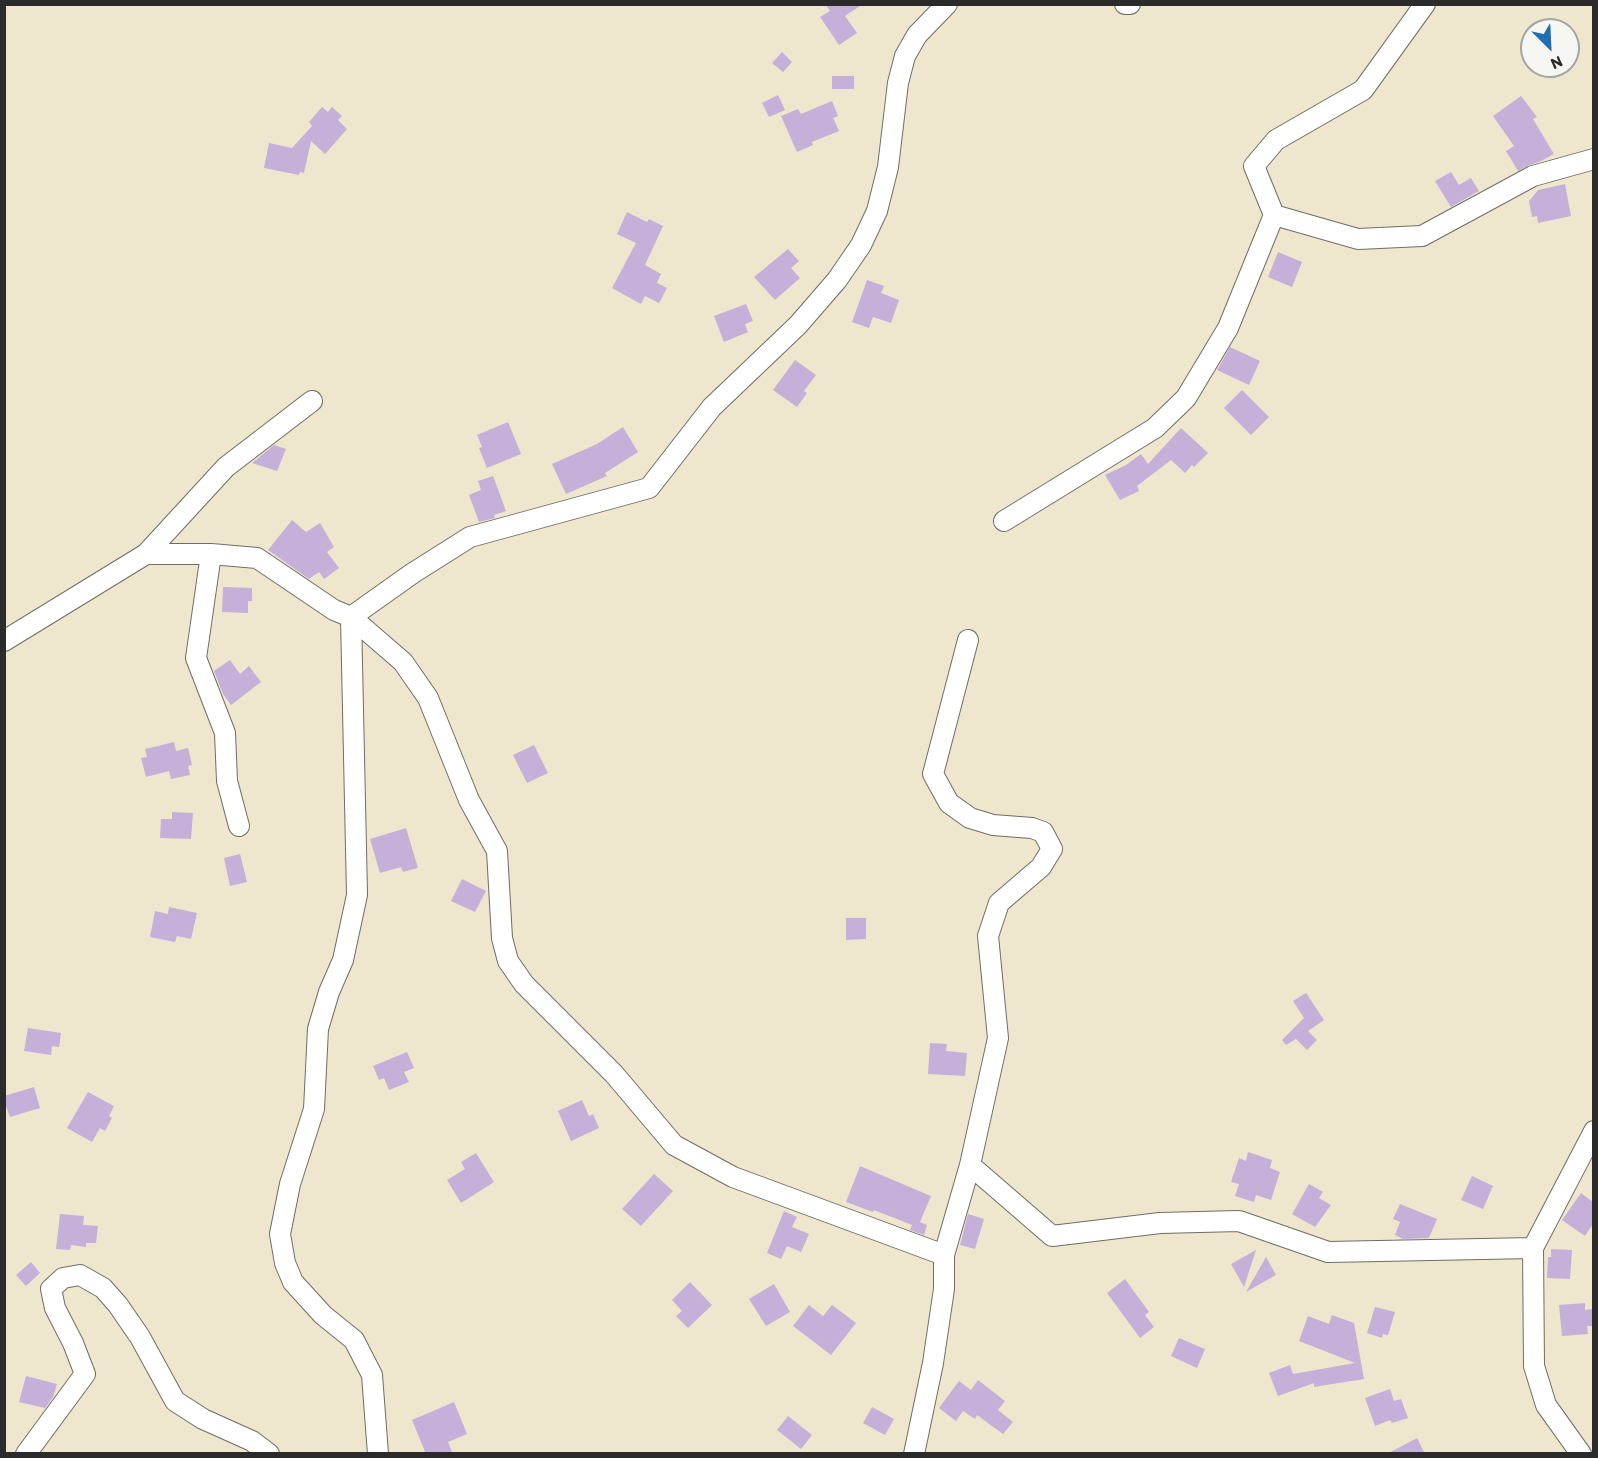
<!DOCTYPE html>
<html>
<head>
<meta charset="utf-8">
<style>
  body { margin:0 }
  #map { position:relative; width:1598px; height:1458px; overflow:hidden; background:#eee7ce; font-family:Itim,sans-serif }
  canvas { display:block }
  .frame { position:absolute; inset:0; border:6px solid #2b2b2b; pointer-events:none }
  .north { position:absolute; left:1520px; top:18px; width:60px; height:60px; box-sizing:border-box; background:#f6f6f2; border:2px solid #a5a5a2; border-radius:50%; rotate:156deg; font-size:16px; font-weight:700; line-height:24px; text-align:center; color:#2b2b2b }
  .north::after { content:''; display:block; margin:auto; width:21px; height:27px; background:#1f6fb2; clip-path:polygon(50% 0,100% 100%,50% 72%,0 100%) }
</style>
</head>
<body>
<div id="map">
<canvas width="1598" height="1458"></canvas>
<div class="frame"></div>
<div class="north">N</div>
</div>
<script>
const context = document.querySelector('canvas').getContext('2d');
context.lineJoin = 'round';
function paint(path, color) {
  context.fillStyle = color;
  context.fill(path, 'evenodd');
}
function toPath(rows) {
  const path = new Path2D();
  for (const r of rows) {
    path.moveTo(r[0], r[1]);
    for (let i = 2; i < r.length; i += 2) path.lineTo(r[i], r[i + 1]);
  }
  return path;
}
function stroke(path, color, width, dash) {
  context.strokeStyle = color;
  context.lineWidth = width;
  context.lineCap = dash ? 'butt' : 'round';
  context.setLineDash(dash || []);
  context.stroke(path);
}
paint(toPath([
  [825,4,863,4,845,16,857,33,839,45,820,17,830,11],
  [782,52,792,62,783,72,772,63],
  [832,76,854,76,854,89,832,89],
  [778,95,785,110,769,117,762,103],
  [1521,96,1537,117,1533,119,1554,154,1541,161,1530,165,1518,171,1506,151,1514,146,1493,116],
  [832,101,838,116,833,118,839,131,812,142,813,145,797,152,781,116,798,109,801,114],
  [322,107,328,112,332,107,342,116,338,120,347,129,325,154,311,141,304,173,300,172,299,175,264,168,269,143,292,148,312,126,309,122],
  [1451,172,1459,185,1471,178,1479,191,1451,207,1435,181],
  [1565,184,1571,216,1538,223,1537,216,1532,217,1529,201,1538,190],
  [627,212,647,222,649,219,663,226,645,265,661,274,657,283,667,288,659,303,645,296,641,304,612,288,636,243,617,234],
  [788,249,799,261,791,268,800,278,775,300,754,277],
  [1278,252,1302,262,1292,287,1268,277],
  [867,280,884,286,881,293,899,300,891,323,873,317,869,328,852,322],
  [746,304,753,321,745,324,748,332,724,342,714,316],
  [1230,347,1260,361,1249,385,1217,370],
  [795,360,816,375,804,391,807,393,797,407,773,390],
  [1242,390,1269,417,1251,435,1224,408],
  [508,422,521,454,487,468,479,448,482,447,477,435],
  [623,427,638,452,605,473,607,476,566,494,552,464,597,444],
  [1181,428,1208,453,1194,467,1192,465,1185,473,1171,460,1137,486,1139,491,1120,500,1105,475,1126,465,1141,454,1148,464],
  [274,445,286,449,277,471,252,463],
  [493,476,506,511,494,515,495,518,479,522,469,495,481,490,478,481],
  [292,520,306,532,320,523,334,547,327,552,339,568,324,579,319,572,309,579,268,550],
  [223,587,252,588,252,601,248,601,248,613,222,612],
  [230,660,240,674,249,666,261,682,231,705,223,694,214,671],
  [174,742,176,751,188,748,192,765,188,766,190,775,171,779,169,771,146,777,141,758,147,757,145,749],
  [534,745,548,773,527,783,513,755],
  [172,812,193,813,191,839,160,838,161,819,172,819],
  [406,828,418,868,403,872,401,867,380,873,370,839],
  [240,854,247,882,230,886,224,858],
  [462,879,486,891,475,912,451,901],
  [169,907,197,913,191,939,177,936,175,942,150,937,155,911,168,914],
  [846,918,866,918,866,939,846,940],
  [1306,993,1324,1020,1308,1031,1317,1040,1307,1050,1296,1039,1286,1045,1282,1040,1304,1018,1293,1001],
  [28,1028,61,1033,59,1047,52,1046,51,1055,24,1051],
  [930,1043,947,1044,946,1051,967,1053,965,1076,928,1074],
  [407,1052,414,1068,404,1072,409,1082,389,1090,384,1078,379,1080,373,1066],
  [34,1087,40,1108,10,1117,4,1101,4,1096],
  [88,1092,114,1106,109,1116,112,1118,105,1131,100,1128,92,1142,67,1128],
  [582,1100,589,1116,593,1114,599,1128,571,1141,558,1111],
  [1248,1152,1272,1160,1270,1168,1280,1172,1271,1200,1256,1195,1254,1202,1235,1196,1239,1184,1231,1182,1239,1158,1246,1161],
  [476,1153,494,1182,461,1203,447,1180,465,1169,461,1162],
  [860,1166,931,1196,920,1222,927,1225,924,1235,910,1230,912,1225,874,1210,873,1212,846,1202],
  [654,1174,673,1191,641,1226,622,1209],
  [1472,1176,1493,1186,1483,1209,1461,1200],
  [1309,1184,1323,1192,1319,1198,1331,1205,1315,1227,1292,1214],
  [1581,1193,1593,1202,1593,1224,1585,1236,1562,1220],
  [1400,1204,1437,1219,1429,1238,1403,1239,1395,1235,1400,1222,1393,1219],
  [784,1211,797,1217,792,1227,809,1234,801,1252,787,1246,781,1259,767,1253],
  [60,1214,84,1216,83,1225,98,1226,96,1243,86,1243,86,1247,71,1245,70,1250,56,1249],
  [968,1214,984,1219,975,1249,960,1245],
  [1551,1249,1572,1250,1570,1279,1547,1278,1548,1257,1551,1257],
  [1256,1250,1244,1287,1231,1264],
  [1266,1257,1276,1275,1246,1292],
  [31,1262,40,1273,26,1286,16,1275],
  [1125,1279,1149,1312,1145,1315,1154,1327,1140,1338,1107,1293],
  [690,1282,712,1305,688,1328,676,1316,682,1311,672,1300],
  [774,1284,790,1312,766,1326,749,1299],
  [1585,1303,1585,1310,1593,1309,1593,1326,1587,1326,1588,1334,1562,1336,1559,1305],
  [809,1305,823,1316,832,1305,856,1323,831,1355,793,1326],
  [1375,1307,1395,1312,1388,1335,1383,1334,1382,1338,1367,1333],
  [1332,1315,1354,1323,1364,1379,1314,1387,1314,1383,1278,1396,1269,1373,1290,1365,1293,1374,1355,1363,1299,1341,1308,1316,1329,1324],
  [1179,1338,1205,1349,1197,1368,1171,1356],
  [26,1376,57,1384,53,1397,45,1408,19,1402],
  [978,1380,1005,1401,998,1410,1013,1422,1003,1434,977,1415,975,1419,963,1411,956,1421,939,1408,959,1381,971,1390],
  [1390,1389,1394,1401,1401,1399,1408,1418,1392,1423,1390,1420,1375,1426,1365,1398],
  [454,1402,467,1434,448,1442,453,1454,426,1454,412,1420],
  [872,1407,894,1419,885,1435,863,1423],
  [788,1416,812,1435,801,1449,777,1430],
  [1417,1438,1425,1454,1387,1454]
]), '#c4b0d9');
const minor = toPath([
  [1125,4,1130,4],
  [1274,215,1358,239,1422,236,1533,176,1594,159],
  [1004,521,1155,428,1186,398,1228,328,1274,215,1254,166,1276,140,1363,90,1425,4],
  [146,554,211,554,257,558,334,610,351,617,403,662,428,698,469,800,497,851,502,938,508,961,524,984,614,1074,674,1145,733,1177,944,1255],
  [211,554,196,658,225,733,227,781,239,826],
  [351,617,413,573,470,537,649,488,712,407,798,325,837,280,861,245,877,211,888,167,898,83,905,56,917,35,947,4],
  [351,617,357,895,343,960,329,992,318,1029,314,1109,290,1184,280,1234,285,1263,293,1282,323,1315,354,1340,372,1375,378,1454],
  [4,641,146,554,226,467,312,401],
  [970,1165,1052,1236,1160,1223,1239,1221,1328,1252,1533,1248,1534,1366,1546,1405,1581,1454],
  [1533,1248,1594,1131],
  [26,1454,85,1374,73,1343,55,1308,51,1289,63,1278,80,1275,103,1288,118,1305,140,1337,175,1401,203,1419,252,1441,269,1454],
  [914,1454,933,1363,944,1289,944,1255,970,1165,998,1038,988,936,999,903,1041,867,1052,849,1043,832,1032,828,993,825,970,818,949,803,933,774,968,640]
]);
stroke(minor, '#6f6d64', 22);
stroke(minor, '#fff', 20);
</script>
</body>
</html>
